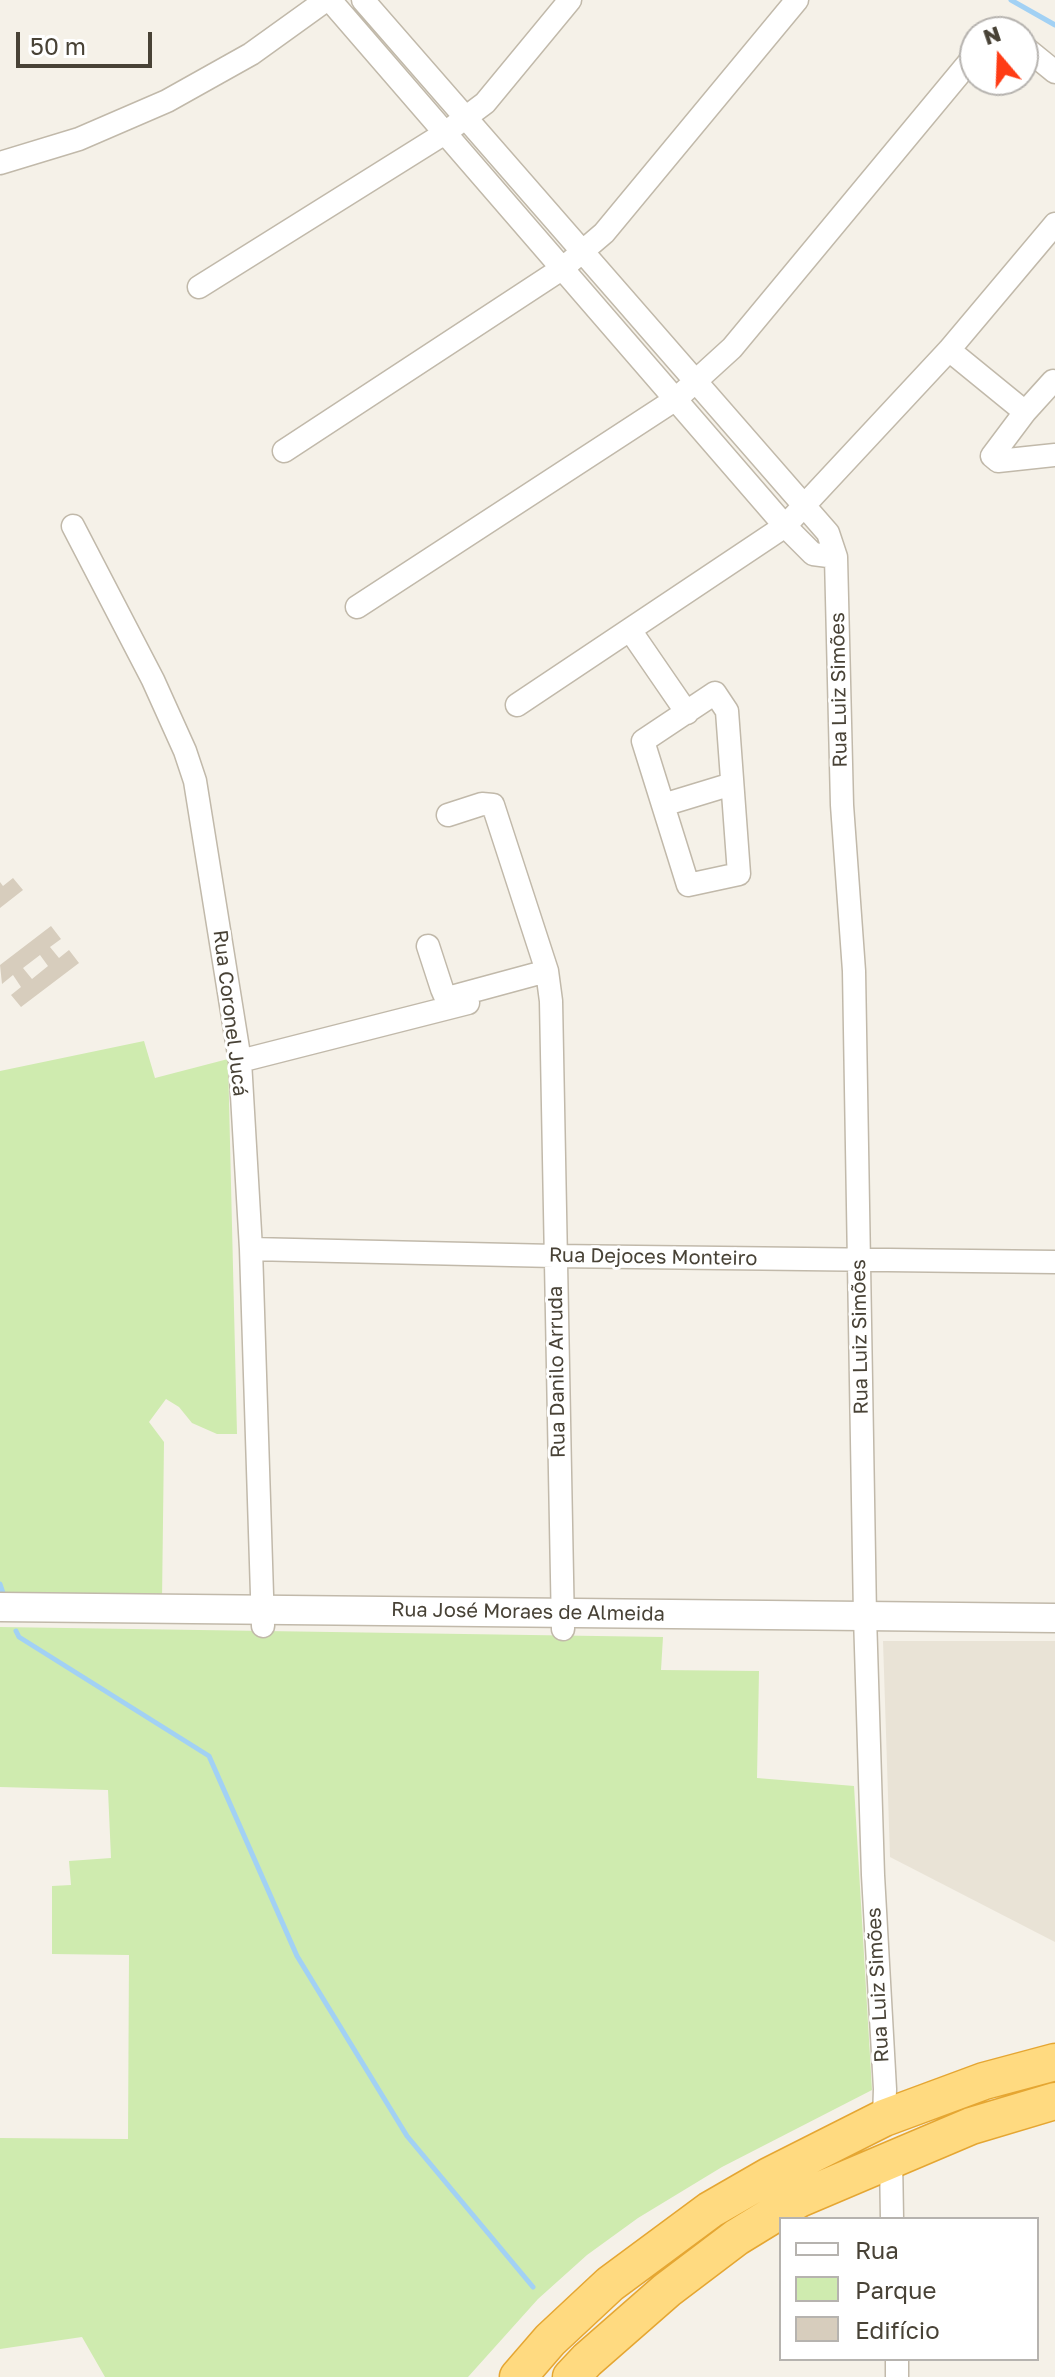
<!DOCTYPE html>
<html>
<head>
<meta charset="utf-8">
<style>
  body { margin:0 }
  #map { position:relative; width:1055px; height:2377px; overflow:hidden; background:#f5f1e8; font-family:"Golos Text",sans-serif }
  canvas { display:block }
  .legend { position:absolute; left:779px; top:2217px; width:260px; height:144px; box-sizing:border-box; background:#fff; border:2px solid #b6b3af; margin:0; padding:10px 14px; list-style:none; font-size:24px; color:#484236 }
  .legend li { display:flex; align-items:center; gap:16px; height:40px }
  .legend b { width:40px; border:2px solid #b6b3af }
  .north { position:absolute; left:959px; top:16px; width:80px; height:80px; box-sizing:border-box; background:#fff; border:2px solid #b6b3af; border-radius:50%; rotate:341deg; font-size:22px; font-weight:700; line-height:32px; text-align:center; color:#484236 }
  .north::after { content:''; display:block; margin:auto; width:28px; height:36px; background:#ff3c15; clip-path:polygon(50% 0,100% 100%,50% 72%,0 100%) }
  .scale { position:absolute; left:16px; top:32px; width:136px; height:36px; box-sizing:border-box; border:4px solid #484236; border-top:0; padding-left:10px; font-size:24px; line-height:28px; white-space:nowrap; color:#484236; -webkit-text-stroke:6px #fff; paint-order:stroke }
</style>
</head>
<body>
<div id="map">
<canvas width="1055" height="2377"></canvas>
<ul class="legend">
<li><b style="height:10px;background:#fff"></b>Rua</li>
<li><b style="height:22px;background:#cfebaf"></b>Parque</li>
<li><b style="height:22px;background:#d7cdbd"></b>Edifício</li>
</ul>
<div class="north">N</div>
<div class="scale">50 m</div>
</div>
<script>
const context = document.querySelector('canvas').getContext('2d');
context.lineJoin = 'round';
function paint(path, color) {
  context.fillStyle = color;
  context.fill(path, 'evenodd');
}
function toPath(rows) {
  const path = new Path2D();
  for (const r of rows) {
    path.moveTo(r[0], r[1]);
    for (let i = 2; i < r.length; i += 2) path.lineTo(r[i], r[i + 1]);
  }
  return path;
}
function stroke(path, color, width, dash) {
  context.strokeStyle = color;
  context.lineWidth = width;
  context.lineCap = dash ? 'butt' : 'round';
  context.setLineDash(dash || []);
  context.stroke(path);
}
function label(font, color, halo, rows, align = 'center') {
  context.font = font + ' "Golos Text",sans-serif';
  context.lineWidth = 6;
  context.setLineDash([]);
  context.textBaseline = 'middle';
  context.strokeStyle = halo;
  context.fillStyle = color;
  for (const [text, x, y, turn = 0] of rows) {
    context.save();
    context.translate(x, y);
    context.rotate((+turn || 0) * Math.PI / 180);
    context.textAlign = isNaN(turn) ? turn : align;
    if (halo) context.strokeText(text, 0, 0);
    context.fillText(text, 0, 0);
    context.restore();
  }
}
paint(toPath([
  [883,1641,1055,1641,1055,1942,890,1857]
]), '#e9e3d6');
paint(toPath([
  [144,1041,155,1078,228,1059,237,1434,217,1434,192,1423,179,1407,166,1399,149,1422,164,1442,162,1600,0,1595,0,1071],
  [0,1627,663,1637,661,1670,759,1671,757,1778,854,1786,872,2090,722,2167,638,2218,587,2255,538,2299,468,2377,105,2377,82,2337,0,2349,0,2138,128,2139,129,1955,52,1954,52,1886,71,1885,69,1861,111,1858,108,1790,0,1787]
]), '#cfebaf');
stroke(toPath([
  [1011,0,1055,25],
  [0,1584,4,1596],
  [16,1631,19,1637,209,1756,297,1956,407,2136,533,2287]
]), '#a2d1f4', 5);
paint(toPath([
  [13,878,23,890,0,908,0,882,3,886],
  [51,926,61,939,50,947,59,958,69,950,79,963,21,1007,11,995,21,987,13,975,2,984,0,965],
  [40,955,48,966,32,979,23,968]
]), '#d7cdbd');
const minor = toPath([
  [330,0,785,526,813,554,836,557],
  [363,0,828,533,836,557,842,805,854,971,865,1616,873,1875,885,2089,884,2118],
  [1023,46,1055,72],
  [0,163,79,139,167,101,251,54,326,0],
  [199,287,445,133,485,103,570,0],
  [949,350,1025,412],
  [1055,382,1053,381,1025,412,992,456,998,461,1055,455],
  [284,451,563,268,604,233,797,0],
  [73,526,153,680,185,751,195,781,240,1061,251,1249,263,1626],
  [357,607,676,399,732,348,975,55],
  [630,630,687,713],
  [715,693,727,711,739,874,688,885,643,741,715,693],
  [517,705,785,526,949,350,1055,224],
  [663,805,732,784],
  [428,946,442,989,445,996,451,997,547,971,493,805,482,804,448,815],
  [547,971,551,1001,563,1629],
  [240,1061,468,1003],
  [251,1249,554,1256,1055,1262],
  [891,2158,892,2219],
  [897,2359,897,2377]
]);
const tertiary = toPath([
  [0,1607,1055,1618]
]);
const trunk = toPath([
  [518,2377,550,2340,610,2284,710,2210,769,2176,884,2118,984,2081,1055,2062],
  [571,2377,587,2360,667,2290,737,2237,799,2199,971,2126,1055,2101]
]);
stroke(minor, '#c1b9aa', 25);
stroke(tertiary, '#c1b9aa', 31);
stroke(trunk, '#e5a632', 39);
stroke(minor, '#fff', 22);
stroke(tertiary, '#fff', 28);
stroke(trunk, '#ffda80', 36);
label('20px', '#484236', '#fff', [
  ["Rua Luiz Simões",839,690,-91],
  ["Rua Coronel Jucá",230,1013,83],
  ["Rua Dejoces Monteiro",653,1257,1],
  ["Rua Luiz Simões",860,1337,-91],
  ["Rua Danilo Arruda",557,1372,-91],
  ["Rua José Moraes de Almeida",528,1612,1],
  ["Rua Luiz Simões",878,1985,-93]
]);
</script>
</body>
</html>
